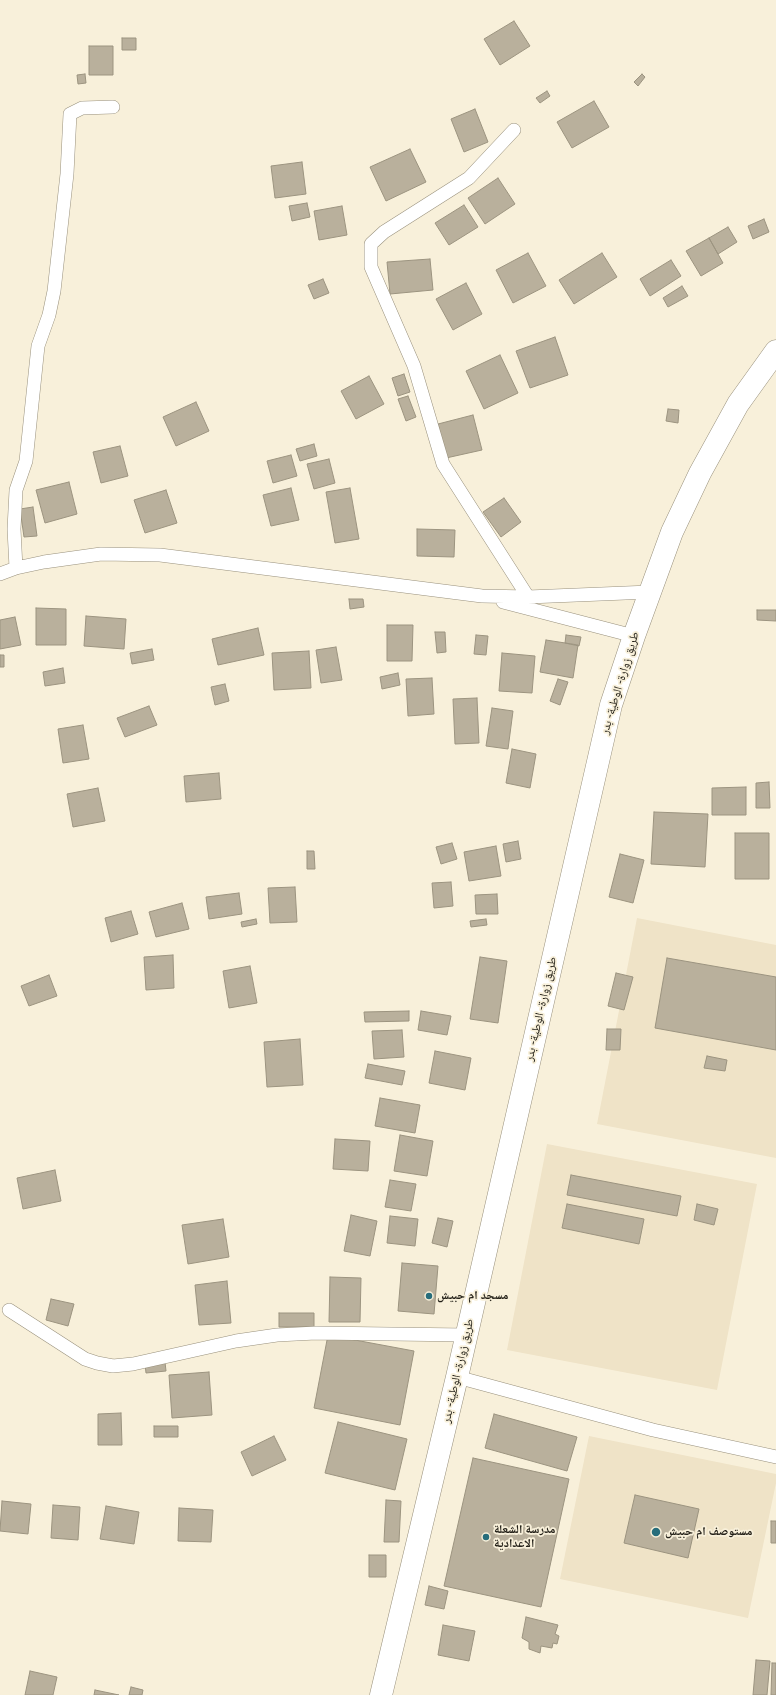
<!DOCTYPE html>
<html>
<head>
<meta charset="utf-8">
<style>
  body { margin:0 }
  canvas { display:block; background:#f8f0da }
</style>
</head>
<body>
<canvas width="776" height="1695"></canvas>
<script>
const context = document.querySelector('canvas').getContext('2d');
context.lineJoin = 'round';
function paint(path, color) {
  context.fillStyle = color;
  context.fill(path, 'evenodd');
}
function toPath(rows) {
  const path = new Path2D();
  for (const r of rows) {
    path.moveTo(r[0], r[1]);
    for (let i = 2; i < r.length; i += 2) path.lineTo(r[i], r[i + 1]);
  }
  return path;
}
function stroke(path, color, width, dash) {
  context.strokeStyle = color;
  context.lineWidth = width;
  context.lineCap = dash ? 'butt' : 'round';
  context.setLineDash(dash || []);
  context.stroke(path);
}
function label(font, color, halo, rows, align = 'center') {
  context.font = font + ' "Noto Sans","Noto Naskh Arabic",sans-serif';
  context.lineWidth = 3.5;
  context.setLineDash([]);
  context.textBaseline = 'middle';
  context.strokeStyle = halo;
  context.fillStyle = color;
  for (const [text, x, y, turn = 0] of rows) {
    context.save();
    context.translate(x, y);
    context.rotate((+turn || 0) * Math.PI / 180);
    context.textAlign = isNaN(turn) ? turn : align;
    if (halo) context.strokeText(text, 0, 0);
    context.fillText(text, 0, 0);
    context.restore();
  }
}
paint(toPath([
  [637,918,776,945,776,1158,597,1124],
  [547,1144,757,1184,717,1390,507,1350],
  [589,1436,776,1474,776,1483,748,1618,560,1579]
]), '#efe3c7');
const building = toPath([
  [514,21,530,46,500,65,484,39,514,21],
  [122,38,136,38,136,50,122,50,122,38],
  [89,46,113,46,113,75,89,75,89,46],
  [85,74,86,83,78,84,77,75,85,74],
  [642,74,645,77,638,86,634,82,642,74],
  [547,91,550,96,540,103,536,98,547,91],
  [594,101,609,127,572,148,557,122,594,101],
  [475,109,488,142,464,152,451,119,475,109],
  [410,149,426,182,386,201,370,167,410,149],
  [302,162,306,194,275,198,271,166,302,162],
  [498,178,515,204,485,224,468,198,498,178],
  [307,203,310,217,292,221,289,206,307,203],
  [464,205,478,227,449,245,435,223,464,205],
  [342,206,347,235,319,240,314,211,342,206],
  [764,219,769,232,753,239,748,226,764,219],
  [728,227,737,242,718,254,709,238,728,227],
  [709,238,723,263,701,276,686,251,709,238],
  [528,253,546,286,513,303,496,270,528,253],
  [602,253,617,277,574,304,559,280,602,253],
  [430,259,433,290,390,294,387,262,430,259],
  [671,260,681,276,650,296,640,279,671,260],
  [323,279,329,293,314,299,308,285,323,279],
  [466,283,482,314,453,330,436,299,466,283],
  [682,286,688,296,668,307,663,298,682,286],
  [555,337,568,375,530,388,516,351,555,337],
  [500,355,518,393,484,409,466,371,500,355],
  [404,374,410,392,398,396,392,378,404,374],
  [369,376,384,404,356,419,341,391,369,376],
  [408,396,416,417,406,421,398,399,408,396],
  [196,402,209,431,176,446,163,417,196,402],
  [668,409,679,410,678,423,666,421,668,409],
  [473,415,482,450,446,458,438,424,473,415],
  [314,444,317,456,300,461,296,449,314,444],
  [120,446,128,476,101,483,93,452,120,446],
  [291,455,297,476,273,483,267,461,291,455],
  [329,459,335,483,314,489,307,464,329,459],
  [69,482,77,514,45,523,36,490,69,482],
  [291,488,299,520,271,526,263,495,291,488],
  [350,488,359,539,335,543,326,492,350,488],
  [166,490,177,523,145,533,134,500,166,490],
  [504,498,521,522,501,537,483,512,504,498],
  [33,507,37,536,24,537,20,509,33,507],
  [417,529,455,530,454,557,417,556,417,529],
  [349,599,363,599,364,607,350,609,349,599],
  [36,608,66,609,66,645,36,645,36,608],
  [757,610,776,610,776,621,757,620,757,610],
  [86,616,126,619,124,649,84,646,86,616],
  [15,617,21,645,0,649,0,620,15,617],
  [387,625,413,625,412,661,387,661,387,625],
  [258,628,264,655,218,665,212,639,258,628],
  [435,632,445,632,446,652,437,653,435,632],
  [476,635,488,636,486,655,474,654,476,635],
  [566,635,581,637,579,646,565,643,566,635],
  [546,640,578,645,573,678,540,672,546,640],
  [336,647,342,680,321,683,316,650,336,647],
  [152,649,154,660,132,664,130,653,152,649],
  [309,651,311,688,274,690,272,653,309,651],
  [502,653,535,656,532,693,499,691,502,653],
  [0,655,4,655,4,667,0,667,0,655],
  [63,668,65,683,45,686,43,672,63,668],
  [398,673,400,685,382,689,380,677,398,673],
  [432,678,434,714,408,716,406,679,432,678],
  [558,679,568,682,560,705,550,701,558,679],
  [225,684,229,701,215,705,211,687,225,684],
  [477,698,479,743,455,744,453,699,477,698],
  [149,706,157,725,125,737,117,718,149,706],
  [492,708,513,711,508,749,486,746,492,708],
  [83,725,89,759,63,763,58,729,83,725],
  [512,749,536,754,530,788,506,783,512,749],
  [219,773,221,799,186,802,184,776,219,773],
  [769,782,770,808,756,808,756,783,769,782],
  [746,787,746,815,712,815,712,788,746,787],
  [98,788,105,821,73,827,67,794,98,788],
  [654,812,708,814,705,867,651,864,654,812],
  [735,833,769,833,769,879,735,879,735,833],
  [518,841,521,859,506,862,503,844,518,841],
  [452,843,457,859,441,864,436,847,452,843],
  [496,846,501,876,469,881,464,852,496,846],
  [307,851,314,851,315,869,307,869,307,851],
  [620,854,644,860,633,903,609,897,620,854],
  [451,882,453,906,434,908,432,883,451,882],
  [295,887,297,922,270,923,268,888,295,887],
  [239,893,242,914,209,919,206,897,239,893],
  [497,894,498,914,476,914,475,895,497,894],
  [182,903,189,929,156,937,149,912,182,903],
  [131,911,138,934,111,942,105,918,131,911],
  [256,919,257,924,242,927,241,922,256,919],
  [486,919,487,925,471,927,470,921,486,919],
  [173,955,174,988,146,990,144,957,173,955],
  [480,957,507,961,498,1023,470,1019,480,957],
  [667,958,776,977,776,1050,655,1028,667,958],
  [250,966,257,1003,229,1008,223,971,250,966],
  [616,973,633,977,624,1010,608,1006,616,973],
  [49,975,57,996,29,1006,21,986,49,975],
  [409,1011,409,1021,365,1022,364,1012,409,1011],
  [421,1011,451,1016,447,1035,418,1030,421,1011],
  [607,1029,621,1029,620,1050,606,1050,607,1029],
  [402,1030,404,1057,374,1059,372,1031,402,1030],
  [300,1039,303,1085,267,1087,264,1042,300,1039],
  [435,1051,471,1058,465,1090,429,1083,435,1051],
  [707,1056,727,1060,725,1071,704,1068,707,1056],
  [368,1064,405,1071,402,1085,365,1078,368,1064],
  [380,1098,420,1105,415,1133,375,1126,380,1098],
  [400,1135,433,1141,427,1176,394,1171,400,1135],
  [335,1139,370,1141,368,1171,333,1169,335,1139],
  [55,1170,61,1201,23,1209,17,1178,55,1170],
  [571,1175,681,1196,677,1216,567,1195,571,1175],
  [390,1180,416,1184,411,1211,385,1207,390,1180],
  [567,1204,644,1219,639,1244,562,1228,567,1204],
  [697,1204,718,1209,714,1225,694,1220,697,1204],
  [351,1215,377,1221,370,1256,344,1251,351,1215],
  [390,1216,418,1219,415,1246,387,1243,390,1216],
  [438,1218,453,1221,447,1247,432,1243,438,1218],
  [223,1219,229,1257,188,1264,182,1225,223,1219],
  [402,1263,438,1266,434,1314,398,1311,402,1263],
  [330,1277,361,1278,360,1322,329,1322,330,1277],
  [227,1281,231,1323,199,1325,195,1285,227,1281],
  [51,1299,74,1304,68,1326,46,1320,51,1299],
  [279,1313,314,1313,314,1327,279,1327,279,1313],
  [328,1335,414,1351,400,1425,314,1408,328,1335],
  [165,1362,166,1371,146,1373,145,1364,165,1362],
  [209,1372,212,1415,172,1418,169,1375,209,1372],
  [121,1413,122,1445,98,1445,98,1414,121,1413],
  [494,1414,577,1437,567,1471,485,1448,494,1414],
  [338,1422,407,1439,395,1490,325,1473,338,1422],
  [154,1426,178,1426,178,1437,154,1437,154,1426],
  [274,1436,286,1460,252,1476,241,1452,274,1436],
  [473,1458,569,1479,541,1607,444,1586,473,1458],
  [635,1495,699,1509,688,1558,624,1543,635,1495],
  [386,1500,401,1501,399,1542,384,1542,386,1500],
  [2,1501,31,1504,28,1534,0,1531,2,1501],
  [53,1505,80,1507,78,1540,51,1538,53,1505],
  [106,1506,139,1512,134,1544,100,1539,106,1506],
  [179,1508,213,1510,211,1542,178,1541,179,1508],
  [771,1521,776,1521,776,1543,771,1543,771,1521],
  [369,1555,386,1555,386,1577,369,1577,369,1555],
  [429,1586,448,1591,444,1609,425,1605,429,1586],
  [526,1617,558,1625,555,1634,559,1636,557,1644,553,1643,552,1648,541,1646,540,1653,529,1649,529,1642,522,1638,526,1617],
  [443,1625,475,1631,469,1661,438,1655,443,1625],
  [756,1660,770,1661,767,1695,753,1695,756,1660],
  [772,1663,776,1663,776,1695,771,1695,772,1663],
  [30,1671,57,1677,53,1695,25,1695,30,1671],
  [131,1687,143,1690,142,1695,129,1695,131,1687],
  [95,1690,119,1695,94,1695,95,1690]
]);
paint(building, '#b9b09c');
stroke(building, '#9c9480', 1);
const street = toPath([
  [514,130,469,178,384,232,371,244,371,267,414,366,443,464,528,597],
  [16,568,14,529,16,490,26,461,38,346,49,315,54,291,67,174,70,114,82,108,113,107],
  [0,574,16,568,44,562,101,554,160,555,482,596,528,597,650,592],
  [503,602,634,636],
  [9,1310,85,1359,97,1363,113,1366,133,1364,236,1341,277,1335,316,1333,466,1335],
  [457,1377,653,1430,776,1457]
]);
const highway = toPath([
  [381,1695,457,1377,611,705,634,636,672,532,700,473,738,404,776,351]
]);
stroke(street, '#99917d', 14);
stroke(highway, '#99917d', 23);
stroke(street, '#fff', 13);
stroke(highway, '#fff', 22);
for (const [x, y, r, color] of [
  [429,1296,4,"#276d7b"],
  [656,1532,5,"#276d7b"],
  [486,1537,4,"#276d7b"]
]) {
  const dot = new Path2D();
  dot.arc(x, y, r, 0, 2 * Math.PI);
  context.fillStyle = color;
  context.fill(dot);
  stroke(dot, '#f8f0da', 1.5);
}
label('12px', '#242119', '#f8f0da', [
  ["طريق زوارة- الوطية- بدر",620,683,-73],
  ["طريق زوارة- الوطية- بدر",541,1009,-77],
  ["طريق زوارة- الوطية- بدر",458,1371,-77]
]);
label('bold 12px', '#242119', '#f8f0da', [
  ["مسجد ام حبيش",437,1296],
  ["مدرسة الشعلة",494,1530],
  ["الاعدادية",494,1544],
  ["مستوصف ام حبيش",665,1532]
], 'left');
</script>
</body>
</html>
